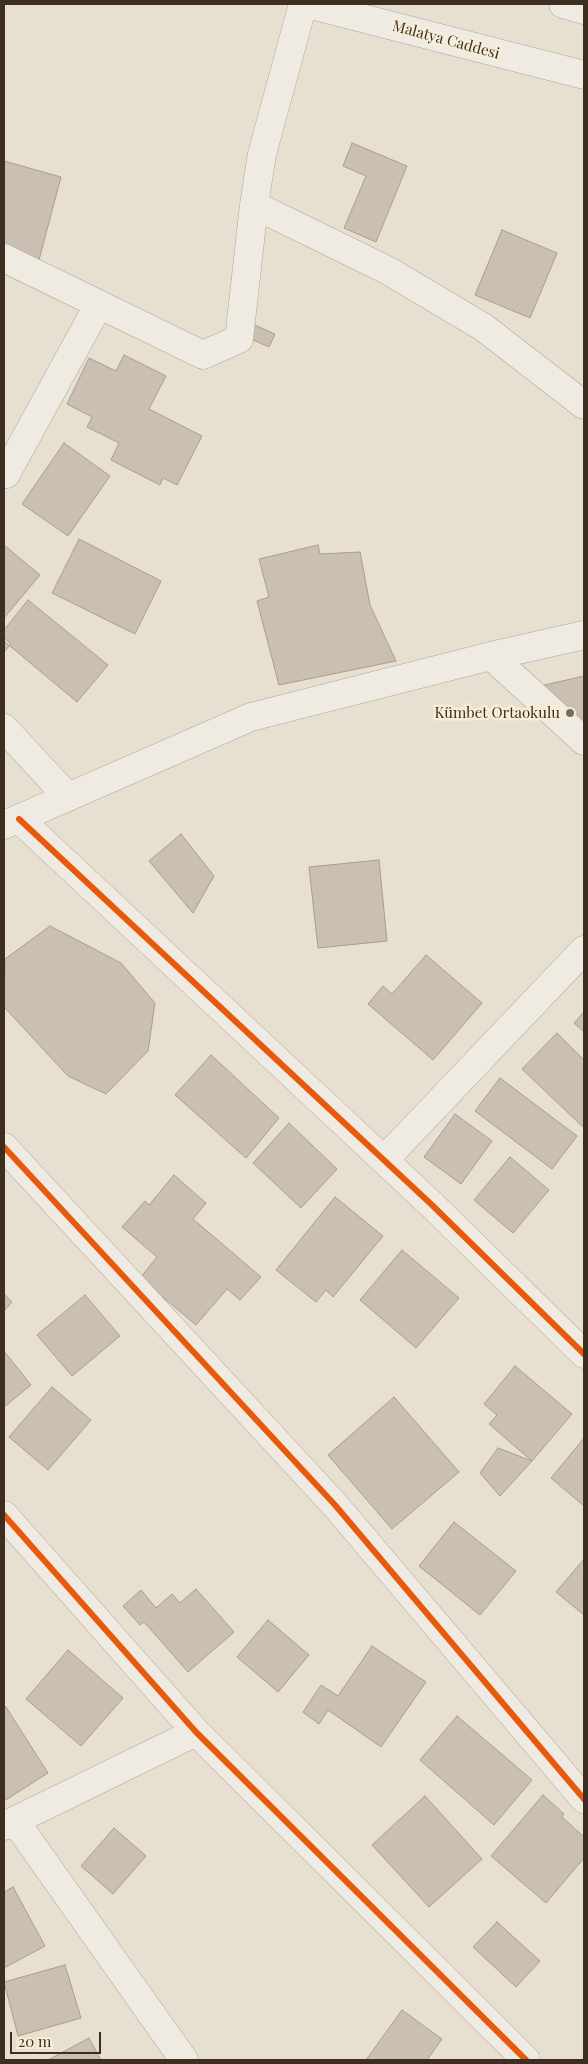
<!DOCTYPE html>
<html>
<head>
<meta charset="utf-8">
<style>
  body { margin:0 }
  #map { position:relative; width:588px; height:2064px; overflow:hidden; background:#e7e0d1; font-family:"Playfair Display",serif }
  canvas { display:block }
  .frame { position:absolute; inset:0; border:5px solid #3d2e20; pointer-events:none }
  .scale { position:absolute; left:10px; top:2032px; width:91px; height:22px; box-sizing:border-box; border:2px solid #3d2e20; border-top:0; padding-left:6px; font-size:15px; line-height:18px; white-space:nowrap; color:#3d2e20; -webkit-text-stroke:4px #f7eed8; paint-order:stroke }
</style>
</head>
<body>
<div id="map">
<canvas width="588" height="2064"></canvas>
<div class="frame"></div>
<div class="scale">20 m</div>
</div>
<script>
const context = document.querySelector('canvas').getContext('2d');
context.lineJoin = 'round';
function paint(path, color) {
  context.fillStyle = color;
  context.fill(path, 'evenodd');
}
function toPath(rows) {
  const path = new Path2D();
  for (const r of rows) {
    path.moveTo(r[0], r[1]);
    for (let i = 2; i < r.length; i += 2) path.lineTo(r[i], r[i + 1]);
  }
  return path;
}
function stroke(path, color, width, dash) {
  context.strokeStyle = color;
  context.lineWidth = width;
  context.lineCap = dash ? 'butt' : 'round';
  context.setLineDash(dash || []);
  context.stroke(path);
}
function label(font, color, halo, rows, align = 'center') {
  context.font = font + ' "Playfair Display",serif';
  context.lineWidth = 5;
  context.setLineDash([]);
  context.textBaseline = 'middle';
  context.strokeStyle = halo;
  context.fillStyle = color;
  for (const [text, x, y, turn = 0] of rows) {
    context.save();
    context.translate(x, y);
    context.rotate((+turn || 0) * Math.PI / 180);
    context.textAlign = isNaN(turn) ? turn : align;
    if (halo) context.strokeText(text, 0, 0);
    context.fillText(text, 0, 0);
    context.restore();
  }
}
const building = toPath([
  [352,143,407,166,376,242,344,228,366,176,343,166,352,143],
  [4,161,61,177,39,260,4,250,4,161],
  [502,230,557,253,530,318,475,295,502,230],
  [250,323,275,334,269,347,244,336,250,323],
  [124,355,166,376,149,409,202,436,177,485,163,478,160,485,111,460,119,443,87,427,92,417,67,404,89,358,116,371,124,355],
  [64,443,110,476,68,536,22,504,64,443],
  [79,539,161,581,135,634,52,593,79,539],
  [4,545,40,575,4,618,4,545],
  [318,545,320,554,360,552,370,605,396,661,279,685,257,601,269,597,259,559,318,545],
  [28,600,108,665,77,702,4,641,4,630,28,600],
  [4,638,11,644,4,652,4,638],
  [584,676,584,737,527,689,584,676],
  [181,834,214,876,193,913,149,861,181,834],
  [379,860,387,941,318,948,309,867,379,860],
  [50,926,121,963,155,1003,148,1051,106,1094,68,1076,4,1007,5,959,50,926],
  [426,955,482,1003,433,1060,368,1004,383,986,392,994,426,955],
  [584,1012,584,1032,574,1023,584,1012],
  [557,1033,584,1060,584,1128,522,1069,557,1033],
  [211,1055,279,1118,246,1158,175,1095,211,1055],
  [500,1078,577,1136,552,1169,475,1111,500,1078],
  [455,1114,492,1141,461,1184,424,1157,455,1114],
  [289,1123,337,1169,301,1208,253,1163,289,1123],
  [510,1157,549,1190,513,1233,474,1200,510,1157],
  [174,1175,206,1203,193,1219,261,1277,240,1300,227,1289,196,1325,140,1278,157,1257,122,1227,145,1201,149,1205,174,1175],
  [335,1197,383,1236,333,1297,326,1290,316,1302,276,1270,335,1197],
  [402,1250,459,1298,416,1348,360,1300,402,1250],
  [4,1294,12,1302,4,1311,4,1294],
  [85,1295,120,1336,72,1376,37,1335,85,1295],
  [4,1351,31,1385,4,1407,4,1351],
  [515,1366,572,1414,532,1461,489,1424,497,1415,484,1404,515,1366],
  [52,1387,91,1420,48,1470,9,1437,52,1387],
  [394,1397,459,1472,392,1529,328,1455,394,1397],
  [584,1438,584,1506,551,1478,584,1438],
  [498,1448,532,1461,500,1496,480,1473,498,1448],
  [454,1522,516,1571,480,1615,419,1566,454,1522],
  [584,1559,584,1615,556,1592,584,1559],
  [196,1589,234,1632,188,1672,144,1622,140,1625,123,1606,141,1590,156,1608,172,1594,180,1603,196,1589],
  [268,1620,309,1655,278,1692,237,1657,268,1620],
  [372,1646,426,1682,381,1747,328,1710,319,1724,303,1712,321,1685,338,1696,372,1646],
  [68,1650,123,1698,81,1746,26,1699,68,1650],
  [6,1707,48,1773,4,1801,4,1708,6,1707],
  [457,1716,532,1780,494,1825,420,1760,457,1716],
  [543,1795,564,1814,562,1817,584,1837,584,1858,546,1903,491,1856,543,1795],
  [425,1796,482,1859,429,1907,372,1845,425,1796],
  [114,1828,146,1856,113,1894,81,1866,114,1828],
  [13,1887,45,1946,4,1968,4,1892,13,1887],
  [497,1922,540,1961,516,1987,473,1947,497,1922],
  [65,1965,81,2018,18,2036,4,1982,65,1965],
  [402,2010,442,2039,427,2060,366,2060,402,2010],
  [89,2038,101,2060,48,2060,89,2038]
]);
paint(building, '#cbbfb2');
stroke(building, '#a89c90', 1);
const minor = toPath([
  [254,205,387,270,483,327,584,405],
  [4,258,203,355,239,339,254,205,262,154,303,4],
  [6,474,99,304],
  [491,656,584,741],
  [4,728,68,797],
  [19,819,432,1205,584,1354],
  [4,1147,335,1505,584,1799],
  [384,1160,584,950],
  [4,1515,196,1732,526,2060],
  [15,1821,184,2060],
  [4,1826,196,1732]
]);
const tertiary = toPath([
  [307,4,584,75],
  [563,4,584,10],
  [4,825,251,717,491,656,584,635]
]);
stroke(minor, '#ada599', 29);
stroke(tertiary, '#ada599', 29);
stroke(minor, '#efebe3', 28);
stroke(tertiary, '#efebe3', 28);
stroke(toPath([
  [19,819,432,1205,584,1354],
  [4,1147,335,1505,584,1799],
  [4,1515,196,1732,526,2060]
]), '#e8590c', 6);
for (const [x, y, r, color] of [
  [570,713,5,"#786c5e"]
]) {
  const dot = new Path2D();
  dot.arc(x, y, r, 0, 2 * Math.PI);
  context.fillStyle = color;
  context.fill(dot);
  stroke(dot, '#f7eed8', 2);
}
label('15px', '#3d2e20', '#f7eed8', [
  ["Malatya Caddesi",446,40,15]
]);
label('15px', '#3d2e20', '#f7eed8', [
  ["Kümbet Ortaokulu",560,713]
], 'right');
</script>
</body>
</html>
